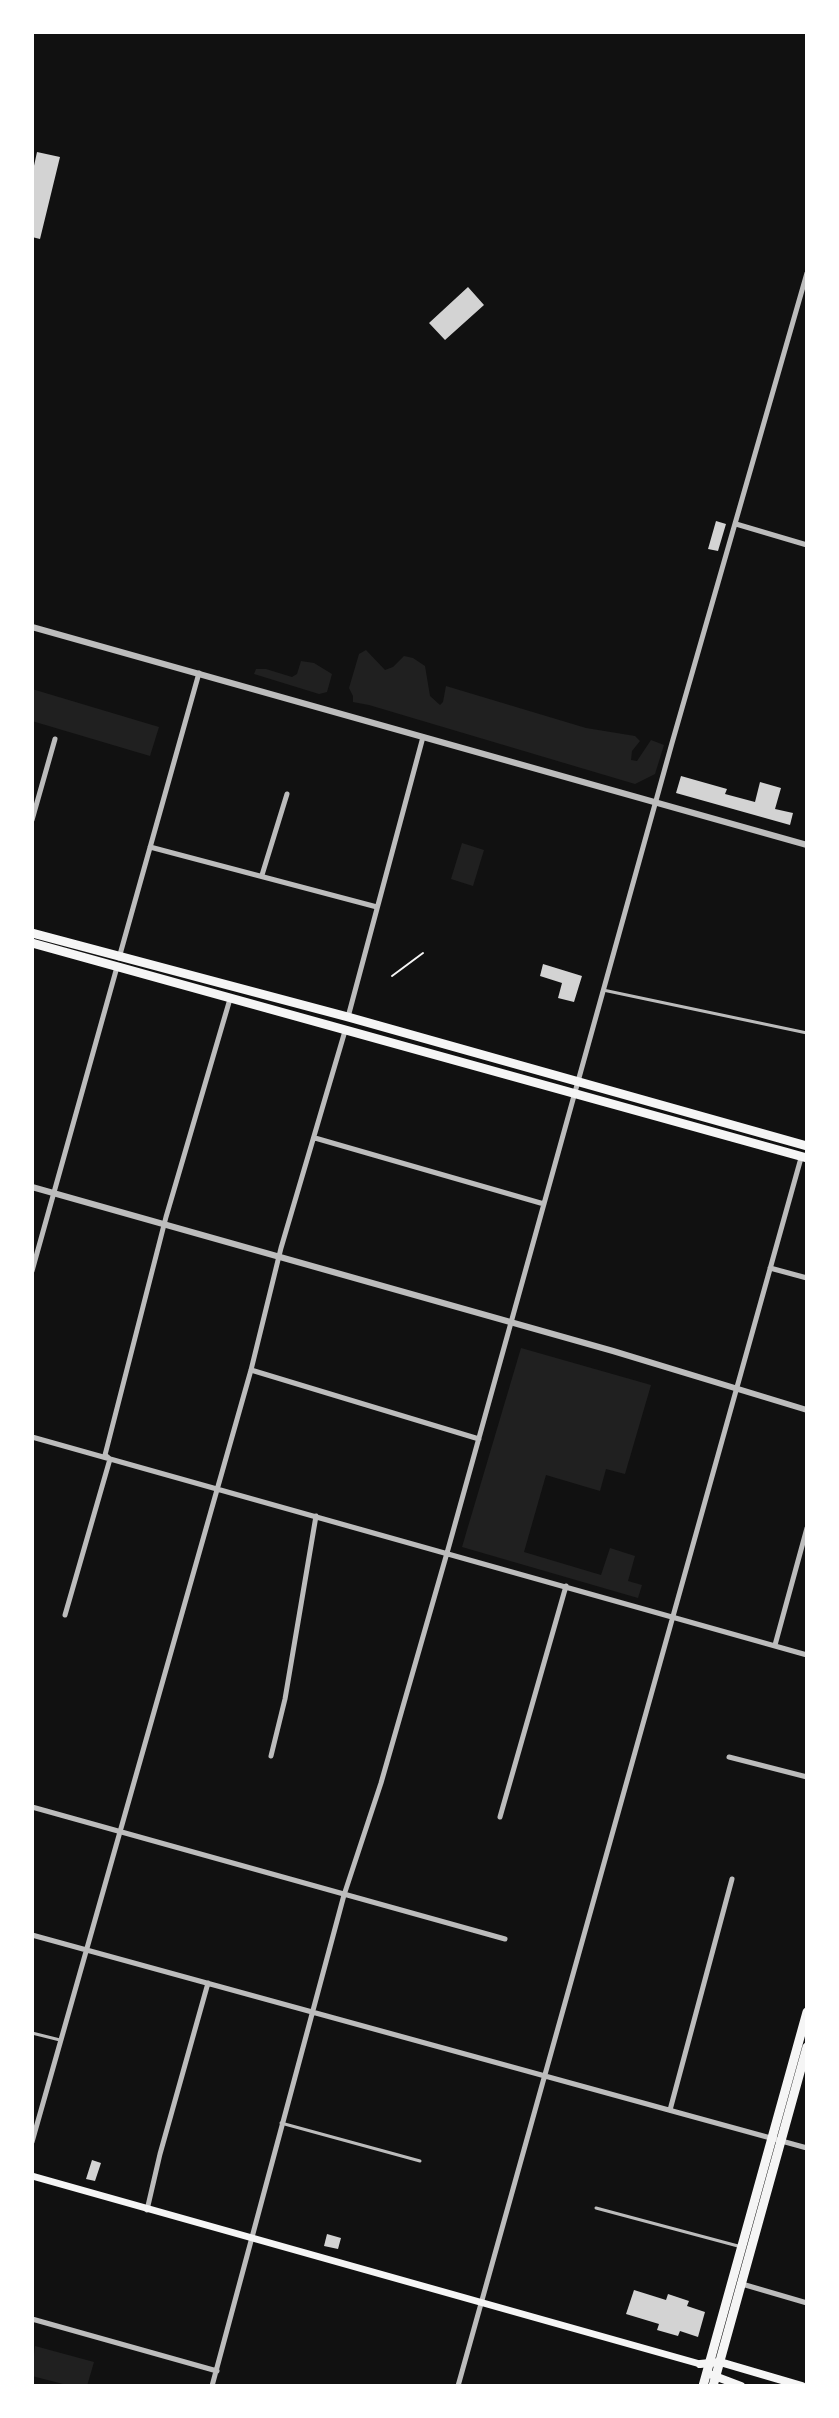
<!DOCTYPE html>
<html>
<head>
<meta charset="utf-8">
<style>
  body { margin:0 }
  #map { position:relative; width:839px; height:2418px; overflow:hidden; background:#111; font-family:"Source Sans 3",sans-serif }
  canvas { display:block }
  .frame { position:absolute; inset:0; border:34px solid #fff; pointer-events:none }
</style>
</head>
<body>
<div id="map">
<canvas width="839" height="2418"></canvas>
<div class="frame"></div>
</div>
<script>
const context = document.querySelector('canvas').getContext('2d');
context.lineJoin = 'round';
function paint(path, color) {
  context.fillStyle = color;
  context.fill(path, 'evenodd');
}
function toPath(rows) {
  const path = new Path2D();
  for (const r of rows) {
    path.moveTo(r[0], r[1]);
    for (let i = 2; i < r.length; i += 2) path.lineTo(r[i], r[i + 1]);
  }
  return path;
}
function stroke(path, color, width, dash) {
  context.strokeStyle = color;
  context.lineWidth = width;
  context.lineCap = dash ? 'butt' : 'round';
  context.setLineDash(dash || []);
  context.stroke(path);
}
paint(toPath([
  [366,650,385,670,393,667,404,656,413,658,425,666,430,696,440,705,443,702,446,686,586,728,635,736,640,741,632,751,631,760,637,761,651,740,664,745,655,774,635,784,369,705,353,702,353,696,349,688,359,654],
  [301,661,314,663,332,674,327,692,319,694,254,674,256,669,266,669,292,677,297,674],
  [32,689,159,727,150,756,32,721],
  [462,843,484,850,473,886,451,879],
  [521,1348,651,1385,625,1474,606,1469,600,1491,546,1475,524,1552,601,1575,610,1548,635,1556,628,1581,642,1585,638,1598,462,1547],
  [35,2346,94,2362,87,2386,71,2386,32,2376]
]), '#202020');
paint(toPath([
  [37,152,60,157,40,239,32,237,32,175],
  [468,287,484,305,445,340,429,323],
  [716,521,726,524,718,551,708,549],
  [681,776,727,789,725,794,755,802,760,782,781,788,775,809,793,813,790,825,676,793],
  [543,964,582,976,574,1002,558,998,562,983,540,976],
  [92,2160,101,2163,95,2181,86,2179],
  [327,2234,341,2238,338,2249,324,2246],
  [634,2290,666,2300,668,2294,689,2301,687,2306,705,2312,698,2337,680,2331,678,2336,657,2330,659,2324,626,2314]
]), '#d3d3d3');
stroke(toPath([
  [392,976,423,953]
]), '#f5f5f5', 2);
stroke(toPath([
  [603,990,807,1033],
  [32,2033,60,2040],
  [281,2123,420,2161],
  [596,2208,738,2246]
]), '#bcbcbc', 3);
stroke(toPath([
  [736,524,807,545],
  [32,820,55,739],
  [150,847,377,907],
  [262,875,287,794],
  [119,958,199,673],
  [348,1017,423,737],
  [315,1138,544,1204],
  [770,1268,807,1278],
  [32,1271,117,967],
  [251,1370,479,1439],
  [32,1437,807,1655],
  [65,1615,110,1459,105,1455,166,1217,230,999],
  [775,1645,807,1528],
  [271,1756,285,1699,316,1516],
  [729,1757,807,1777],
  [32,1807,505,1939],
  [500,1817,566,1586],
  [32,1935,807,2148],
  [670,2110,732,1879],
  [32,2142,251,1370,281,1248,345,1031],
  [147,2210,160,2154,208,1983],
  [742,2284,807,2303],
  [32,2319,217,2371],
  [212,2386,344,1895,381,1783,447,1553,672,743,807,273],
  [458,2386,801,1158]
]), '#bcbcbc', 5);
stroke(toPath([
  [32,627,807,845],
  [32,1187,613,1351,807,1410]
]), '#bcbcbc', 6);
stroke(toPath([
  [32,2176,700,2364]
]), '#f5f5f5', 7);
stroke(toPath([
  [700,2364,720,2362,802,2386],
  [712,2375,741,2386]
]), '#f5f5f5', 8);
stroke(toPath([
  [32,933,348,1017,807,1146],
  [32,943,807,1158],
  [703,2386,807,2012],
  [713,2386,807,2047]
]), '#f5f5f5', 9);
</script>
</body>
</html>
